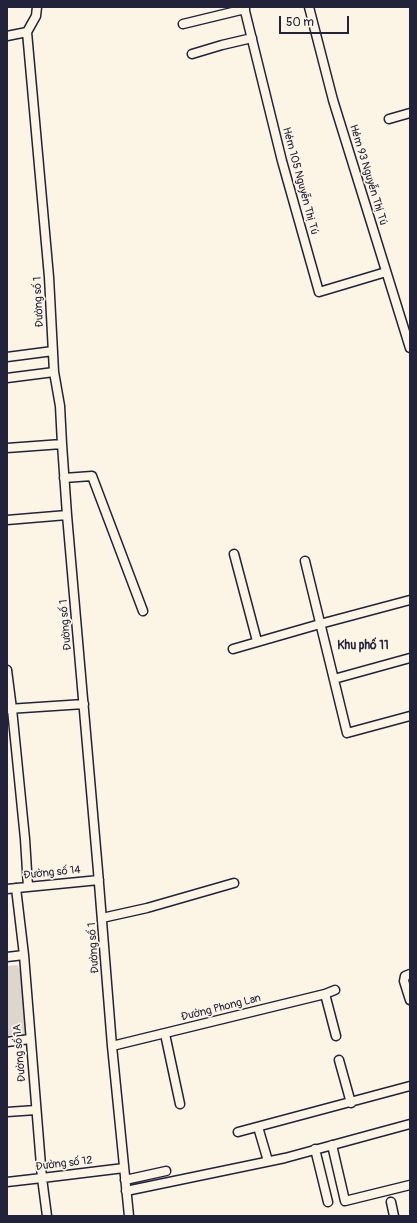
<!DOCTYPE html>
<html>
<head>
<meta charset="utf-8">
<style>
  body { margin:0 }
  #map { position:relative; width:417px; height:1223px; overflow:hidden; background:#fcf5e5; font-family:Pangolin,sans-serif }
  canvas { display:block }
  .frame { position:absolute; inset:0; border:8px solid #22223b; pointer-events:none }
  .scale { position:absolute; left:279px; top:16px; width:70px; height:18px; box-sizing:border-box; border:2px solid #22223b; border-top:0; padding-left:5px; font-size:12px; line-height:14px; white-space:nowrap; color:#22223b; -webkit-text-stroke:3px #fcf5e5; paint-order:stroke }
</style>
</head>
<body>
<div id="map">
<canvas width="417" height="1223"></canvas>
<div class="frame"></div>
<div class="scale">50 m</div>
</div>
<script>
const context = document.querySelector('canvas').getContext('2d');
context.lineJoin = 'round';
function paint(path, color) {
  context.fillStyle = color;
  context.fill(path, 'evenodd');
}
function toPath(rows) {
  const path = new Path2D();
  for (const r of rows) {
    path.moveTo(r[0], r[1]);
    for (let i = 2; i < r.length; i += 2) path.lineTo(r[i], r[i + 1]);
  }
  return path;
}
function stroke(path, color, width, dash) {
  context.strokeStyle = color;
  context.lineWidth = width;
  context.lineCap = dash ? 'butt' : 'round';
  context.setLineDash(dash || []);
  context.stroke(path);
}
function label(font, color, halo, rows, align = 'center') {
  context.font = font + ' Pangolin,sans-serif';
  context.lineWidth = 3.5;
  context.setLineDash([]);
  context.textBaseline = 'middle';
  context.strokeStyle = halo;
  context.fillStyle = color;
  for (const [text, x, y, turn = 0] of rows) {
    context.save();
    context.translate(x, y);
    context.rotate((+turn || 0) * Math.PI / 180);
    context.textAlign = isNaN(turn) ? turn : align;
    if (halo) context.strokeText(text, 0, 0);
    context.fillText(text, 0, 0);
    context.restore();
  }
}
paint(toPath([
  [17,965,20,970,26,1034,20,1037,7,1039,7,966]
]), '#dcd6cc');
const street = toPath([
  [244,7,282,161,319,292,386,272],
  [309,7,333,100,410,348],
  [183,24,245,9],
  [27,32,49,277,54,372,60,406,62,444,67,515,98,871,112,1046,129,1216],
  [27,32,36,16,37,7],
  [7,36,27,32],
  [192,54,222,45,252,38],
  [389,119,410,113],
  [7,357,53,351],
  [7,378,54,372],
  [7,448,62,444],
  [64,478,92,476,143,611],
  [7,520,67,515],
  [234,554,257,641],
  [305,561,347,733,410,716],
  [233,649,320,624,410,600],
  [7,670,12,709,25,839,28,887],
  [334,679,410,658],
  [8,709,84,704],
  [16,888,24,955,42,1178,47,1216],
  [7,889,99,880],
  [102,918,147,908,234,883],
  [7,957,24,955],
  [410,974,405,976,404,981,410,1000],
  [325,994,336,1036],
  [165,1034,180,1104],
  [7,1042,30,1039],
  [112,1046,325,994,335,990],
  [339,1060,351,1103],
  [7,1112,36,1110],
  [258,1127,268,1161],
  [238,1132,410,1086],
  [332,1145,345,1201,410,1185],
  [315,1149,328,1202],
  [125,1180,166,1171],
  [7,1182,42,1178,124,1168],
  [126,1191,285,1158,410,1124],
  [391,1202,394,1216]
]);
stroke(street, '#22223b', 11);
stroke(street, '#fcf5e5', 8);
label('11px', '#22223b', '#fcf5e5', [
  ["Hẻm 93 Nguyễn Thị Tú",368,175,73],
  ["Hẻm 105 Nguyễn Thị Tú",300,181,75],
  ["Đường số 1",39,302,-93],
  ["Đường số 1",66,625,-95],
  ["Đường số 14",52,873,-6],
  ["Đường số 1",94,948,-94],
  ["Đường Phong Lan",221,1008,-14],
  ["Đường số 1A",20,1053,-95],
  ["Đường số 12",64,1164,-7]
]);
label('bold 12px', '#22223b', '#fcf5e5', [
  ["Khu phố 11",363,646]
]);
</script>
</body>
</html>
